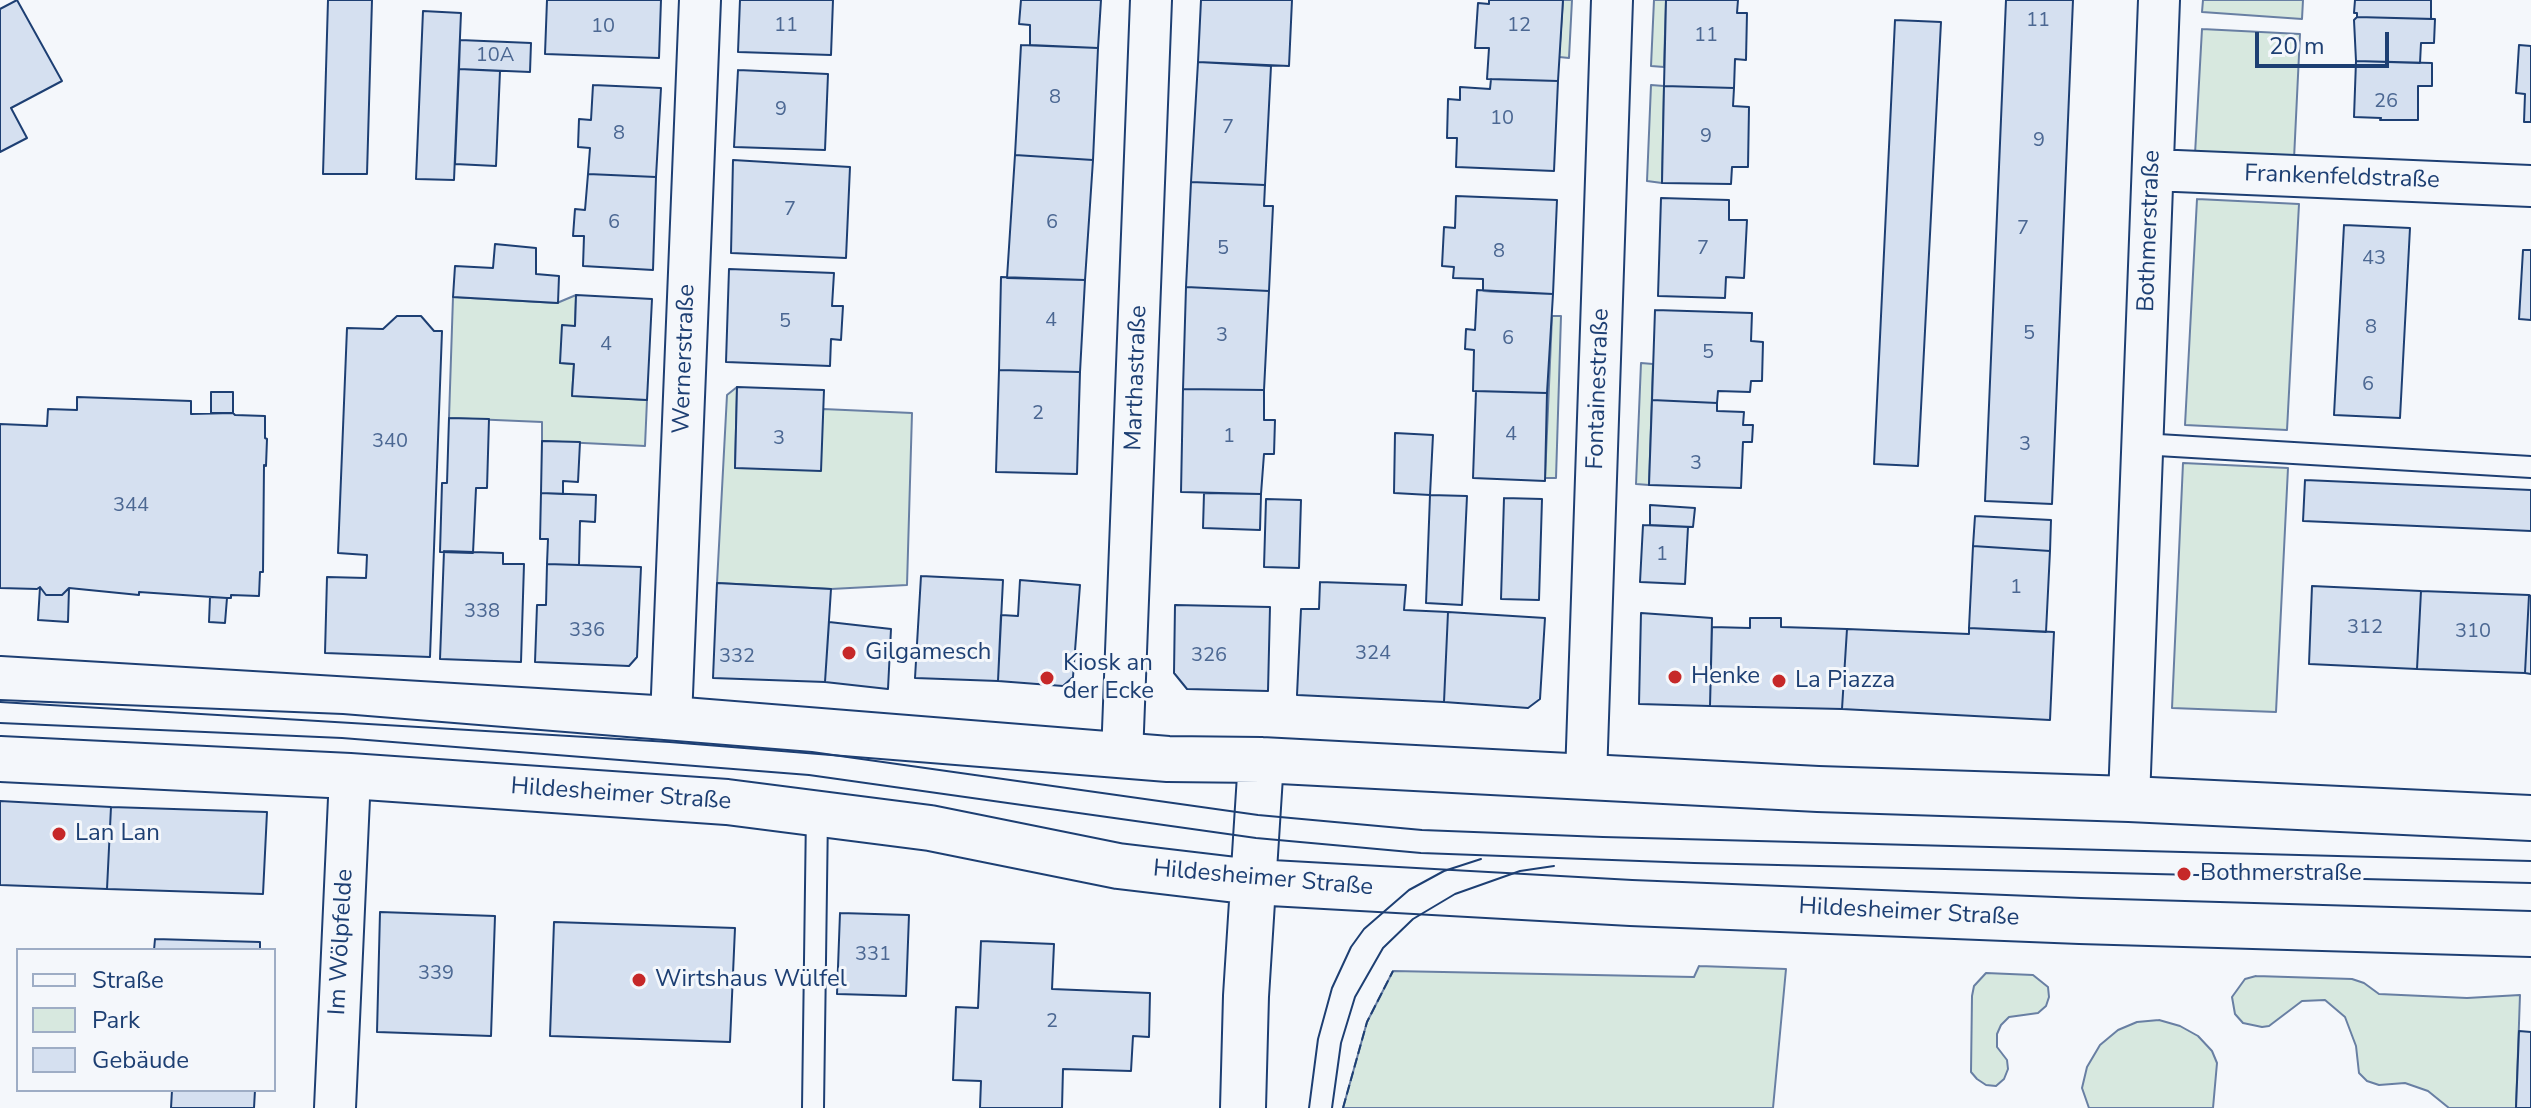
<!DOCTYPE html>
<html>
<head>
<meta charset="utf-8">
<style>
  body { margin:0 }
  #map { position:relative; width:2531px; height:1108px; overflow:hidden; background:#f4f7fb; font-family:"Nunito Sans",sans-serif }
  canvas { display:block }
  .legend { position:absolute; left:16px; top:948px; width:260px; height:144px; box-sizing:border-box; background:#f4f7fb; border:2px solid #9eadc5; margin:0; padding:10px 14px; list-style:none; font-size:24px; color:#1d3f73 }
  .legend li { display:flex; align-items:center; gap:16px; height:40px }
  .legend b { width:40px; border:2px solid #9eadc5 }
  .scale { position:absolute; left:2255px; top:32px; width:134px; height:36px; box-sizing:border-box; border:4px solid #1d3f73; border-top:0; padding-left:10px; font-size:24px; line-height:28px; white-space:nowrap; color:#1d3f73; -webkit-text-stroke:6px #f4f7fb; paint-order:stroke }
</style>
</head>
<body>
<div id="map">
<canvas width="2531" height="1108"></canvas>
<ul class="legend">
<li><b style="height:10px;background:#f4f7fb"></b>Straße</li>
<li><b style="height:22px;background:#d7e8df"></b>Park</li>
<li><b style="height:22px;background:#d5e0f0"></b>Gebäude</li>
</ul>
<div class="scale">20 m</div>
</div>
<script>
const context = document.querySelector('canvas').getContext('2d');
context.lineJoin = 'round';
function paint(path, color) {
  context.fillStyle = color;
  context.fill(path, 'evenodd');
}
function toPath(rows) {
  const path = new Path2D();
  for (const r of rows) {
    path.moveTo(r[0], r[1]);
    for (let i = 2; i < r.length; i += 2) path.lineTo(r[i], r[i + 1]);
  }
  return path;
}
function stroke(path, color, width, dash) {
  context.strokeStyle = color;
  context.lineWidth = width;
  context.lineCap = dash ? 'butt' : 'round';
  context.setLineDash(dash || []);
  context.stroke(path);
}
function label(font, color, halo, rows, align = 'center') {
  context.font = font + ' "Nunito Sans",sans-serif';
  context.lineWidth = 6;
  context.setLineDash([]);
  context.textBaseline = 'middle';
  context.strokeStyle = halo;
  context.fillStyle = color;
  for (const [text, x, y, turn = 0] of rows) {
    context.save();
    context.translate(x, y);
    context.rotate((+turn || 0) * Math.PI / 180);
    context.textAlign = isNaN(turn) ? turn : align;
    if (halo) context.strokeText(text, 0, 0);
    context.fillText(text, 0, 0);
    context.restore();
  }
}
const green = toPath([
  [1563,0,1572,0,1569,58,1559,57,1563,0],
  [1654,0,1666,0,1664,67,1651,66,1654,0],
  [2203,0,2303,0,2302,19,2202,12,2203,0],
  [2202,29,2300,34,2294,159,2195,154,2202,29],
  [1651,85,1664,86,1662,183,1647,181,1651,85],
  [2197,199,2299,204,2287,430,2185,425,2197,199],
  [576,295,575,326,560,363,574,364,572,395,647,400,645,446,542,441,542,422,449,418,453,297,557,303,576,295],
  [1552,316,1561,316,1556,478,1545,478,1552,316],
  [1641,363,1653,364,1649,485,1636,484,1641,363],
  [737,387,735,468,823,409,912,413,907,585,831,589,717,583,727,395,737,387],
  [2183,463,2288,468,2276,712,2172,708,2183,463],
  [1699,966,1786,969,1773,1108,1343,1108,1367,1022,1393,971,1694,977,1699,966],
  [1986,973,2033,975,2048,987,2049,997,2046,1006,2038,1013,2009,1017,2001,1025,1997,1034,1997,1047,2007,1060,2008,1069,2004,1079,1996,1086,1986,1085,1977,1079,1971,1072,1972,996,1974,986,1986,973],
  [2256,976,2352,979,2364,983,2379,994,2467,998,2520,995,2516,1108,2449,1108,2428,1091,2405,1083,2379,1085,2367,1081,2359,1073,2356,1046,2345,1017,2325,1000,2302,1001,2269,1026,2262,1027,2243,1023,2235,1014,2232,997,2245,979,2256,976],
  [2159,1020,2180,1026,2198,1036,2212,1051,2217,1063,2213,1108,2089,1108,2082,1088,2087,1067,2100,1045,2118,1030,2137,1022,2159,1020]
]);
paint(green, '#d7e8df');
stroke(green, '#687fa3', 2);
const building = toPath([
  [17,0,62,81,11,108,27,138,0,152,0,9,17,0],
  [328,0,372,0,367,174,323,174,328,0],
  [547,0,661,0,659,58,545,54,547,0],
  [740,0,833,0,831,55,738,52,740,0],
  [1021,0,1101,0,1098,48,1030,45,1030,25,1019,24,1021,0],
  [1201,0,1292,0,1289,66,1198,62,1201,0],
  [1489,0,1563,0,1558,81,1487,79,1489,48,1475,48,1478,3,1489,4,1489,0],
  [1666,0,1738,0,1737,13,1747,13,1746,60,1735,59,1734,88,1664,86,1666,0],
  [2006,0,2073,0,2052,504,1985,501,2006,0],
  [2355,0,2431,0,2431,19,2357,17,2357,13,2354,13,2355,0],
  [423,11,461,13,454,180,416,179,423,11],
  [2357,17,2435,19,2434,43,2421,43,2420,63,2356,61,2354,20,2357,17],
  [1895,20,1941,22,1918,466,1874,464,1895,20],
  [460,40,531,43,530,72,459,69,460,40],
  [1021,45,1098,48,1093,160,1015,155,1021,45],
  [2519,45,2531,46,2531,122,2524,122,2525,94,2516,93,2519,45],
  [2356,61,2432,63,2432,86,2418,86,2418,120,2380,120,2381,118,2354,117,2356,61],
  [1198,62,1271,66,1265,185,1191,182,1198,62],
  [459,69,500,71,496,166,455,164,459,69],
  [738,70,828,74,825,150,734,147,738,70],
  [1491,79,1558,81,1554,171,1456,167,1457,138,1447,138,1448,99,1460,100,1460,87,1490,89,1491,79],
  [593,85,661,88,656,177,588,174,590,148,578,147,579,119,591,120,593,85],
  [1664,86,1734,88,1733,106,1749,107,1748,167,1732,167,1731,184,1662,183,1664,86],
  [1015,155,1093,160,1085,280,1007,278,1015,155],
  [733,160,850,167,846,258,731,253,733,160],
  [588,174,656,177,653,270,583,266,584,236,573,236,575,209,585,210,588,174],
  [1191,182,1265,185,1264,206,1273,206,1269,291,1186,287,1191,182],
  [1456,196,1557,200,1553,294,1483,291,1483,279,1453,278,1454,267,1442,266,1444,227,1455,228,1456,196],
  [1661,198,1729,200,1729,220,1747,220,1744,278,1726,277,1725,298,1658,296,1661,198],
  [2344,225,2410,228,2400,418,2334,415,2344,225],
  [495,244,536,248,536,274,559,276,558,303,453,297,455,266,493,268,495,244],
  [2523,250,2531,250,2531,320,2519,319,2523,250],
  [729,269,834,273,832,306,843,306,841,340,831,339,830,366,726,362,729,269],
  [1001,277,1085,280,1080,372,999,370,1001,277],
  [1186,287,1269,291,1264,390,1183,389,1186,287],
  [1477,290,1553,294,1547,393,1473,391,1474,350,1465,349,1466,329,1475,330,1477,290],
  [576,295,652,299,647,400,572,396,574,364,560,363,562,325,575,326,576,295],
  [1655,310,1752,313,1751,341,1763,342,1762,381,1751,381,1750,392,1718,391,1717,403,1652,400,1655,310],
  [397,316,421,316,434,331,442,331,430,657,325,653,327,577,366,578,367,555,338,553,347,328,383,329,397,316],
  [999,370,1080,372,1077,474,996,472,999,370],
  [737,387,824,390,821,471,735,468,737,387],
  [1183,389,1264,390,1264,420,1275,420,1274,454,1264,454,1261,494,1181,492,1183,389],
  [1476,391,1547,393,1545,481,1473,478,1476,391],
  [211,392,233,392,233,413,211,413,211,392],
  [77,397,191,401,191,414,233,413,235,415,265,416,265,438,267,439,266,466,264,465,263,572,260,572,259,596,231,595,231,598,227,598,139,592,139,595,69,588,62,595,46,595,40,587,37,589,0,588,0,424,47,426,48,409,77,410,77,397],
  [1652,400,1717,403,1717,411,1744,412,1743,425,1753,425,1752,442,1743,442,1741,488,1649,485,1652,400],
  [449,418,489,419,487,488,476,488,473,553,440,552,442,483,447,483,449,418],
  [1395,433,1433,435,1430,495,1394,493,1395,433],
  [542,441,580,442,578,482,563,481,563,494,541,493,542,441],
  [2305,480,2531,490,2531,531,2303,521,2305,480],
  [541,493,596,495,595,522,580,521,579,565,547,564,548,539,540,539,541,493],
  [1204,493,1261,494,1260,530,1203,528,1204,493],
  [1430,495,1467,496,1462,605,1426,603,1430,495],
  [1504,498,1542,499,1539,600,1501,599,1504,498],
  [1266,499,1301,500,1299,568,1264,567,1266,499],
  [1650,505,1695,508,1693,527,1650,525,1650,505],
  [1975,516,2051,520,2050,551,1973,546,1975,516],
  [1643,525,1688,527,1685,584,1640,582,1643,525],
  [1973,546,2050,551,2046,632,1969,628,1973,546],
  [444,551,503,553,503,564,524,564,521,662,440,659,444,551],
  [547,564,641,567,637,657,629,666,535,662,537,605,546,605,547,564],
  [921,576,1003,580,998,681,915,678,921,576],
  [1020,580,1080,585,1073,677,1063,686,998,681,1001,615,1018,616,1020,580],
  [1320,582,1406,585,1404,610,1448,612,1444,702,1297,695,1301,609,1319,609,1320,582],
  [717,583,831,589,825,682,713,678,717,583],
  [2312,586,2421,591,2417,669,2309,664,2312,586],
  [40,587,46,595,62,595,69,588,68,622,38,620,40,587],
  [2421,591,2529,595,2525,673,2417,669,2421,591],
  [2529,595,2531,596,2531,674,2525,673,2529,595],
  [210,597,227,598,225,623,209,622,210,597],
  [1175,605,1270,607,1268,691,1187,689,1174,673,1175,605],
  [1448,612,1545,618,1540,699,1528,708,1444,702,1448,612],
  [1641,613,1712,618,1710,706,1639,704,1641,613],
  [1750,618,1781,618,1781,627,1847,629,1842,709,1710,706,1712,627,1750,628,1750,618],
  [829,622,891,629,888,689,825,682,829,622],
  [1969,628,2054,632,2050,720,1842,709,1847,629,1969,634,1969,628],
  [0,801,111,807,107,889,0,885,0,801],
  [111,807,267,812,263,894,107,889,111,807],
  [380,912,495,916,491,1036,377,1032,380,912],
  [840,913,909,915,906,996,837,994,840,913],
  [554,922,735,928,730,1042,550,1036,554,922],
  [155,939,260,942,260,950,154,950,155,939],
  [981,941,1054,944,1052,989,1150,993,1149,1037,1133,1036,1131,1071,1063,1069,1062,1108,980,1108,981,1081,953,1080,956,1007,978,1008,981,941],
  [2519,1031,2531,1032,2531,1108,2516,1108,2519,1031],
  [172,1090,255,1090,254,1108,171,1108,172,1090]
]);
paint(building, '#d5e0f0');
stroke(building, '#1d3f73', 2);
const lane = toPath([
  [2141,444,2531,467],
  [813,1108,817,813]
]);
const street = toPath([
  [2153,170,2531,186],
  [671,719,700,0],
  [1122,756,1151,0],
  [1586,777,1612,0],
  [2129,799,2159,0],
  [335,1108,350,776]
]);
const secondary = toPath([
  [0,679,671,719,1168,759,1261,760,1818,789,2129,799,2531,818],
  [0,759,350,776,727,802,930,828,1118,866,1253,882,1631,903,2080,921,2531,934],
  [1243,1108,1246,996,1261,760]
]);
stroke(lane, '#1d3f73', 24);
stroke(street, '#1d3f73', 44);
stroke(secondary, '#1d3f73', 48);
stroke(lane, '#f4f7fb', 20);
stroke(street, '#f4f7fb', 40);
stroke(secondary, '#f4f7fb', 44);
stroke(toPath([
  [0,700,343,714,812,752,1258,815,1422,830,1603,837,2531,861],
  [0,723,342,738,809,775,1256,838,1421,853,1694,863,2531,883],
  [1309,1108,1318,1039,1332,988,1351,947,1364,929,1409,890,1444,871,1481,859],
  [1332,1108,1341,1043,1355,997,1383,948,1413,919,1455,894,1520,871,1554,866]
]), '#1d3f73', 2);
stroke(toPath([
  [1343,1108,1367,1022,1393,971]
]), '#1d3f73', 2, [10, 4]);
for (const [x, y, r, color] of [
  [849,653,8,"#c62828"],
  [1675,677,8,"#c62828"],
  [1047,678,8,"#c62828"],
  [1779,681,8,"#c62828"],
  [59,834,8,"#c62828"],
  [2184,874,8,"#c62828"],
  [639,980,8,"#c62828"]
]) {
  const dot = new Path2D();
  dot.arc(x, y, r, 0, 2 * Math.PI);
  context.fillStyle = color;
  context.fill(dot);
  stroke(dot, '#f4f7fb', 3);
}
label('20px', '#4b6792', null, [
  ["11",2038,21],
  ["11",786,26],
  ["12",1519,26],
  ["10",603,27],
  ["11",1706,36],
  ["10A",495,56],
  ["8",1055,98],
  ["26",2386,102],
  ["9",781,110],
  ["10",1502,119],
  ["7",1228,128],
  ["8",619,134],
  ["9",1706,137],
  ["9",2039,141],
  ["7",790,210],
  ["6",614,223],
  ["6",1052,223],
  ["7",2023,229],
  ["5",1223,249],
  ["7",1703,249],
  ["8",1499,252],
  ["43",2374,259],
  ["4",1051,321],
  ["5",785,322],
  ["8",2371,328],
  ["5",2029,334],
  ["3",1222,336],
  ["6",1508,339],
  ["4",606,345],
  ["5",1708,353],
  ["6",2368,385],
  ["2",1038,414],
  ["4",1511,435],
  ["1",1229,437],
  ["3",779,439],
  ["340",390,442],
  ["3",2025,445],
  ["3",1696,464],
  ["344",131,506],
  ["1",1662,555],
  ["1",2016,588],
  ["338",482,612],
  ["312",2365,628],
  ["336",587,631],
  ["310",2473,632],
  ["324",1373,654],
  ["326",1209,656],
  ["332",737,657],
  ["331",873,955],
  ["339",436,974],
  ["2",1052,1022]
]);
label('24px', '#1d3f73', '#f4f7fb', [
  ["Frankenfeldstraße",2342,178,2],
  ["Bothmerstraße",2150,231,-88],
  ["Wernerstraße",685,359,-88],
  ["Marthastraße",1137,378,-88],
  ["Fontainestraße",1599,389,-88],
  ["Hildesheimer Straße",621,795,4],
  ["Hildesheimer Straße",1263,879,5],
  ["Hildesheimer Straße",1909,913,3],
  ["Im Wölpfelde",342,942,-87]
]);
label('24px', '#1d3f73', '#f4f7fb', [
  ["Gilgamesch",865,653],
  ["Kiosk an",1063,664],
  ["der Ecke",1063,692],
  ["Henke",1691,677],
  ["La Piazza",1795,681],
  ["Lan Lan",75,834],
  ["Bothmerstraße",2200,874],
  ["Wirtshaus Wülfel",655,980]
], 'left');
</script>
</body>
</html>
